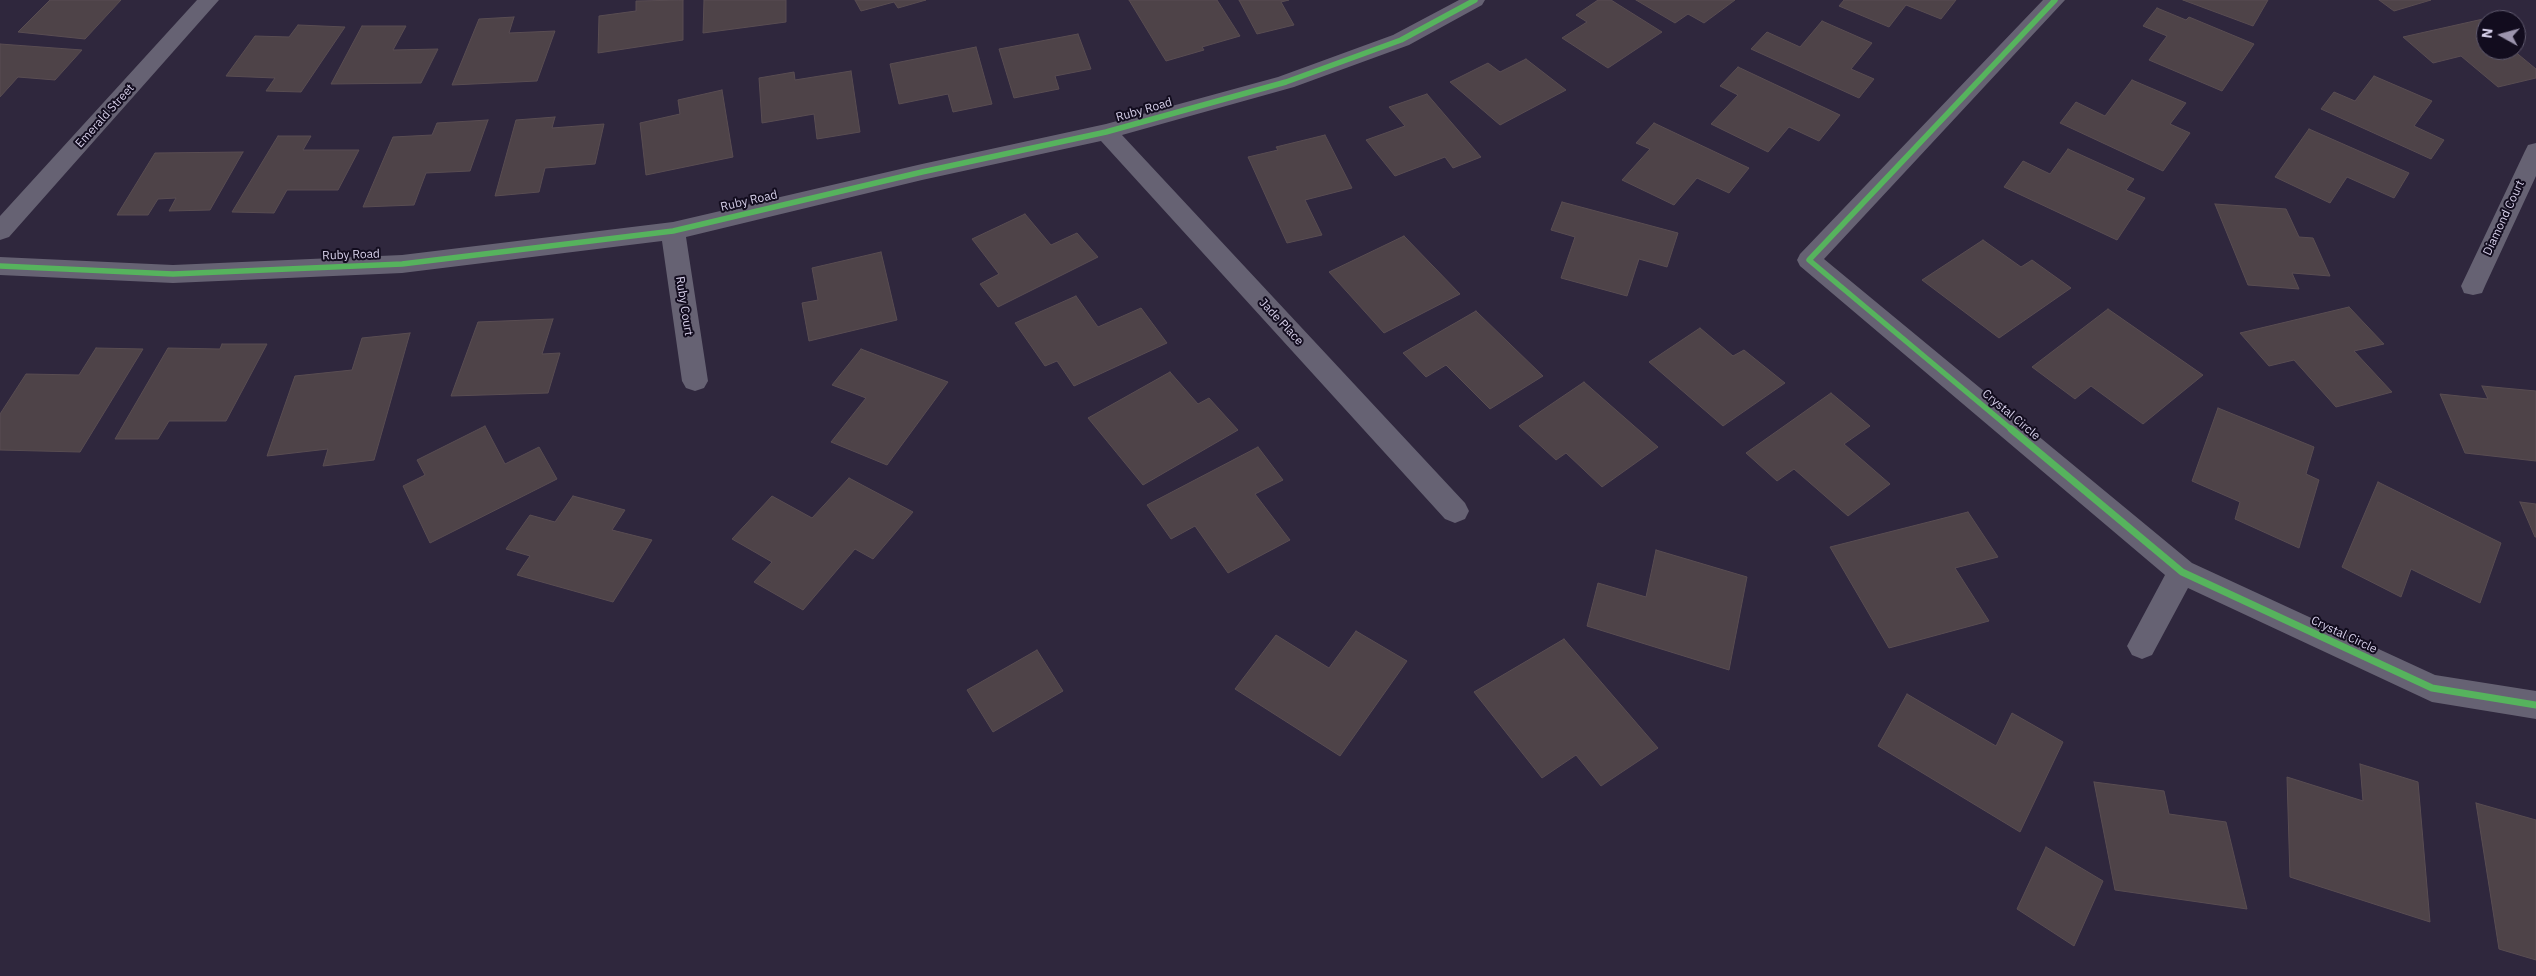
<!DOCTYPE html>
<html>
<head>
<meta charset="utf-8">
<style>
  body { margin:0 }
  #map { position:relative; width:2536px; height:976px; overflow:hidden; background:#2f273d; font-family:"IBM Plex Sans",sans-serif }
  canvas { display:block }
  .north { position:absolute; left:2476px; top:10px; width:50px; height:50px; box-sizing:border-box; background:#120c1e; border:1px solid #605a6f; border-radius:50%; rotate:277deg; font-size:14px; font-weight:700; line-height:20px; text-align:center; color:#d6cfe9 }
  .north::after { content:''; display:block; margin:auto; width:18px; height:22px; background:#9c94ad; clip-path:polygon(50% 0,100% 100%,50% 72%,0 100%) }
</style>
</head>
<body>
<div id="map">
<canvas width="2536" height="976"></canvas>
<div class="north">N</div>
</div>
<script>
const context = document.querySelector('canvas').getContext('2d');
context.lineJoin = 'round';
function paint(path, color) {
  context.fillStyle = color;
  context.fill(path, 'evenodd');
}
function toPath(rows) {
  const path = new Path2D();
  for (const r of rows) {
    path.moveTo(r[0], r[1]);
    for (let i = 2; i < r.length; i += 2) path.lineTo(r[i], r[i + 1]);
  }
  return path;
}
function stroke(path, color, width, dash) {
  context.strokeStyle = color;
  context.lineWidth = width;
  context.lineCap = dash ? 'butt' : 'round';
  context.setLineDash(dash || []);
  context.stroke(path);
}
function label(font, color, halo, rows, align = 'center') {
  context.font = font + ' "IBM Plex Sans",sans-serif';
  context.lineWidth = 4;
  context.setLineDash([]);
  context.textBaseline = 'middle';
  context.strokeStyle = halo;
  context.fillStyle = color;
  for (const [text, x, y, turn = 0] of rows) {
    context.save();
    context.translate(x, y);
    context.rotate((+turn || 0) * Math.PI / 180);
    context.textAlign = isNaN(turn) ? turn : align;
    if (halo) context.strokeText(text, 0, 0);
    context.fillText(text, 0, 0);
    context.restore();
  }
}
const building = toPath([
  [50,0,121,0,85,39,18,32,50,0],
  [683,0,683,40,598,53,599,16,636,11,636,1,683,0],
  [704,0,786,0,786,22,703,33,704,0],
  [855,0,926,0,898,8,894,2,861,11,855,0],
  [1129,0,1217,0,1240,36,1202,47,1204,50,1166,61,1129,0],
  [1239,0,1289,0,1281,2,1294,25,1257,34,1239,0],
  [1598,0,1611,0,1662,32,1608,68,1562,38,1587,22,1576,15,1598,0],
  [1636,0,1735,0,1704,23,1688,14,1675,23,1636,0],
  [1844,0,1956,0,1941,19,1906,5,1889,27,1839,6,1844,0],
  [2183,0,2268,0,2253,26,2183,0],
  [2379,0,2431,0,2394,11,2379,0],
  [2157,8,2186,20,2189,17,2254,44,2222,91,2149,60,2167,36,2143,26,2157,8],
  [514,17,509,33,555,31,537,81,452,85,479,19,514,17],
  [2492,17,2496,20,2486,20,2486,50,2513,50,2536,69,2536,78,2498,87,2461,56,2433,63,2403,37,2492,17],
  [1822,21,1872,43,1851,69,1874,79,1859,98,1751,49,1767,32,1800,47,1822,21],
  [298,25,345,27,301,92,266,91,275,78,226,76,255,36,289,37,298,25],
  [362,26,406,26,393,50,438,49,421,83,331,84,362,26],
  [1078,34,1091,69,1055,76,1059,89,1014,98,999,49,1078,34],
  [0,44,82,50,55,80,18,77,0,97,0,44],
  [976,47,992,104,953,112,948,94,899,104,890,64,976,47],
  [1526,59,1566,90,1500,125,1450,82,1488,63,1500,72,1526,59],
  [1738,67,1840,115,1819,141,1789,127,1768,152,1711,124,1738,95,1720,86,1738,67],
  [851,71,860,132,817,139,814,114,762,123,759,78,794,72,795,80,851,71],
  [2374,76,2432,101,2414,126,2444,140,2431,159,2321,109,2334,92,2355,101,2374,76],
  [2132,80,2186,103,2170,124,2190,133,2163,171,2060,123,2076,102,2105,116,2132,80],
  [722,90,733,157,646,175,640,123,680,114,678,100,722,90],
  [1427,94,1481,157,1453,168,1445,157,1395,176,1366,140,1405,126,1389,107,1427,94],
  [555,117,552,128,604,124,595,164,545,168,539,192,495,196,516,120,555,117],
  [488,120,470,171,426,173,414,205,363,207,393,137,432,135,437,123,488,120],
  [1654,123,1749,168,1729,193,1697,178,1674,205,1622,180,1650,149,1636,143,1654,123],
  [2309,129,2409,173,2394,198,2347,177,2330,203,2275,177,2309,129],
  [1325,135,1352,188,1305,200,1322,235,1287,243,1248,157,1278,150,1276,147,1325,135],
  [278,136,311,136,303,150,359,150,338,190,287,190,274,213,232,212,278,136],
  [2068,149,2134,179,2126,190,2145,198,2117,240,2004,187,2023,161,2050,174,2068,149],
  [243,152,210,210,169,211,176,198,158,199,148,215,117,215,155,153,243,152],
  [1562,202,1678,233,1667,267,1639,259,1627,296,1561,278,1575,237,1551,230,1562,202],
  [2215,204,2286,209,2299,237,2313,238,2330,276,2292,273,2299,289,2248,285,2215,204],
  [1025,214,1051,245,1077,233,1098,257,998,307,980,284,999,274,972,239,1025,214],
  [1404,236,1460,294,1384,333,1329,272,1404,236],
  [1983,240,2021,267,2032,260,2071,288,1999,338,1922,280,1983,240],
  [881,252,897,320,809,341,802,303,818,300,812,268,881,252],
  [1076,296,1098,327,1141,308,1167,343,1074,386,1057,361,1045,366,1015,323,1076,296],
  [2349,307,2384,344,2354,351,2392,392,2336,407,2294,360,2269,366,2240,333,2349,307],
  [2108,309,2203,375,2143,424,2091,386,2075,399,2032,367,2108,309],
  [1476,311,1543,376,1490,409,1446,365,1426,377,1403,353,1476,311],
  [553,319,542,354,560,353,548,393,451,396,478,322,553,319],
  [1700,328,1733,356,1744,350,1785,383,1723,426,1649,362,1700,328],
  [410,333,374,460,323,466,328,449,267,456,295,376,352,370,362,338,410,333],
  [222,344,267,344,226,421,169,421,158,439,115,439,168,348,220,349,222,344],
  [96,348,143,349,80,452,0,450,0,414,26,374,79,375,96,348],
  [861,349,948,382,887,465,831,442,866,398,832,385,861,349],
  [1170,372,1198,404,1209,398,1238,430,1143,485,1088,418,1170,372],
  [1584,382,1658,447,1602,487,1566,453,1556,460,1519,426,1584,382],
  [2482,386,2536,391,2536,461,2465,453,2440,394,2488,399,2482,386],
  [1831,393,1870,426,1844,444,1890,484,1848,516,1794,469,1777,481,1746,453,1831,393],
  [2218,408,2314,447,2306,474,2319,480,2299,548,2235,519,2240,502,2192,481,2218,408],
  [485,426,505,464,539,447,557,479,430,543,403,486,425,475,417,460,485,426],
  [1258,447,1283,480,1255,494,1290,540,1228,573,1195,526,1171,539,1147,505,1258,447],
  [849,478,913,512,873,559,855,549,803,610,754,582,772,562,732,539,772,496,812,518,849,478],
  [2378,482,2501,543,2480,603,2411,569,2401,597,2342,567,2378,482],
  [573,496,625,510,612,530,652,540,613,602,517,575,530,556,506,549,530,515,555,522,573,496],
  [2520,502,2536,504,2536,537,2535,537,2520,502],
  [1968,512,1998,557,1955,568,1989,621,1889,648,1830,547,1968,512],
  [1656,550,1747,577,1729,670,1587,626,1598,583,1646,597,1656,550],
  [1356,631,1407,661,1340,756,1235,689,1276,635,1329,668,1356,631],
  [1564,639,1658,748,1601,786,1576,755,1542,778,1474,692,1564,639],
  [1037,650,1063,691,993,732,967,690,1037,650],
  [1907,694,1996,746,2012,713,2063,742,2020,832,1878,746,1907,694],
  [2360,764,2418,782,2430,922,2290,877,2287,777,2363,801,2360,764],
  [2094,782,2164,791,2169,814,2226,822,2247,909,2115,890,2094,782],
  [2476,803,2536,820,2536,960,2499,949,2476,803],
  [2046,847,2103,881,2074,946,2017,909,2046,847]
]);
paint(building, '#4e4348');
stroke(building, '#594d52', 1);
paint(toPath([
  [197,0,219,0,9,237,0,240,0,216,197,0],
  [1459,0,1485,0,1482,5,1409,45,1294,87,1122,135,1465,503,1469,511,1465,519,1455,523,1445,519,1101,141,922,180,686,237,708,381,704,388,695,391,686,388,682,381,662,241,402,273,173,283,0,275,0,257,173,265,402,255,673,222,922,164,1106,124,1278,77,1393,35,1459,0],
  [2043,0,2065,0,1824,259,2192,563,2435,675,2536,691,2536,719,2432,702,2188,588,2152,655,2142,659,2132,655,2127,646,2165,575,1800,266,1797,260,1800,254,2043,0],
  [2536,143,2536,176,2485,286,2482,293,2473,295,2464,293,2461,286,2525,151,2528,145,2536,143]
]), '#666273');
stroke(toPath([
  [0,266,173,274,402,264,673,231,922,172,1106,132,1286,82,1401,40,1475,0],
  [2012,430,1809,260,2055,0]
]), '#56b35d', 5.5);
stroke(toPath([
  [2011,429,2182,572,2432,688,2536,705]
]), '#56b35d', 7);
label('12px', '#d6cfe9', '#120c1e', [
  ["Ruby Road",1144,110,-16],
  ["Emerald Street",105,116,-48],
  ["Ruby Road",749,201,-13],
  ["Diamond Court",2504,218,-65],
  ["Ruby Road",351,255,-2],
  ["Ruby Court",684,306,81],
  ["Jade Place",1281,322,47],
  ["Crystal Circle",2011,415,40],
  ["Crystal Circle",2344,635,25]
]);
</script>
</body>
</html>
